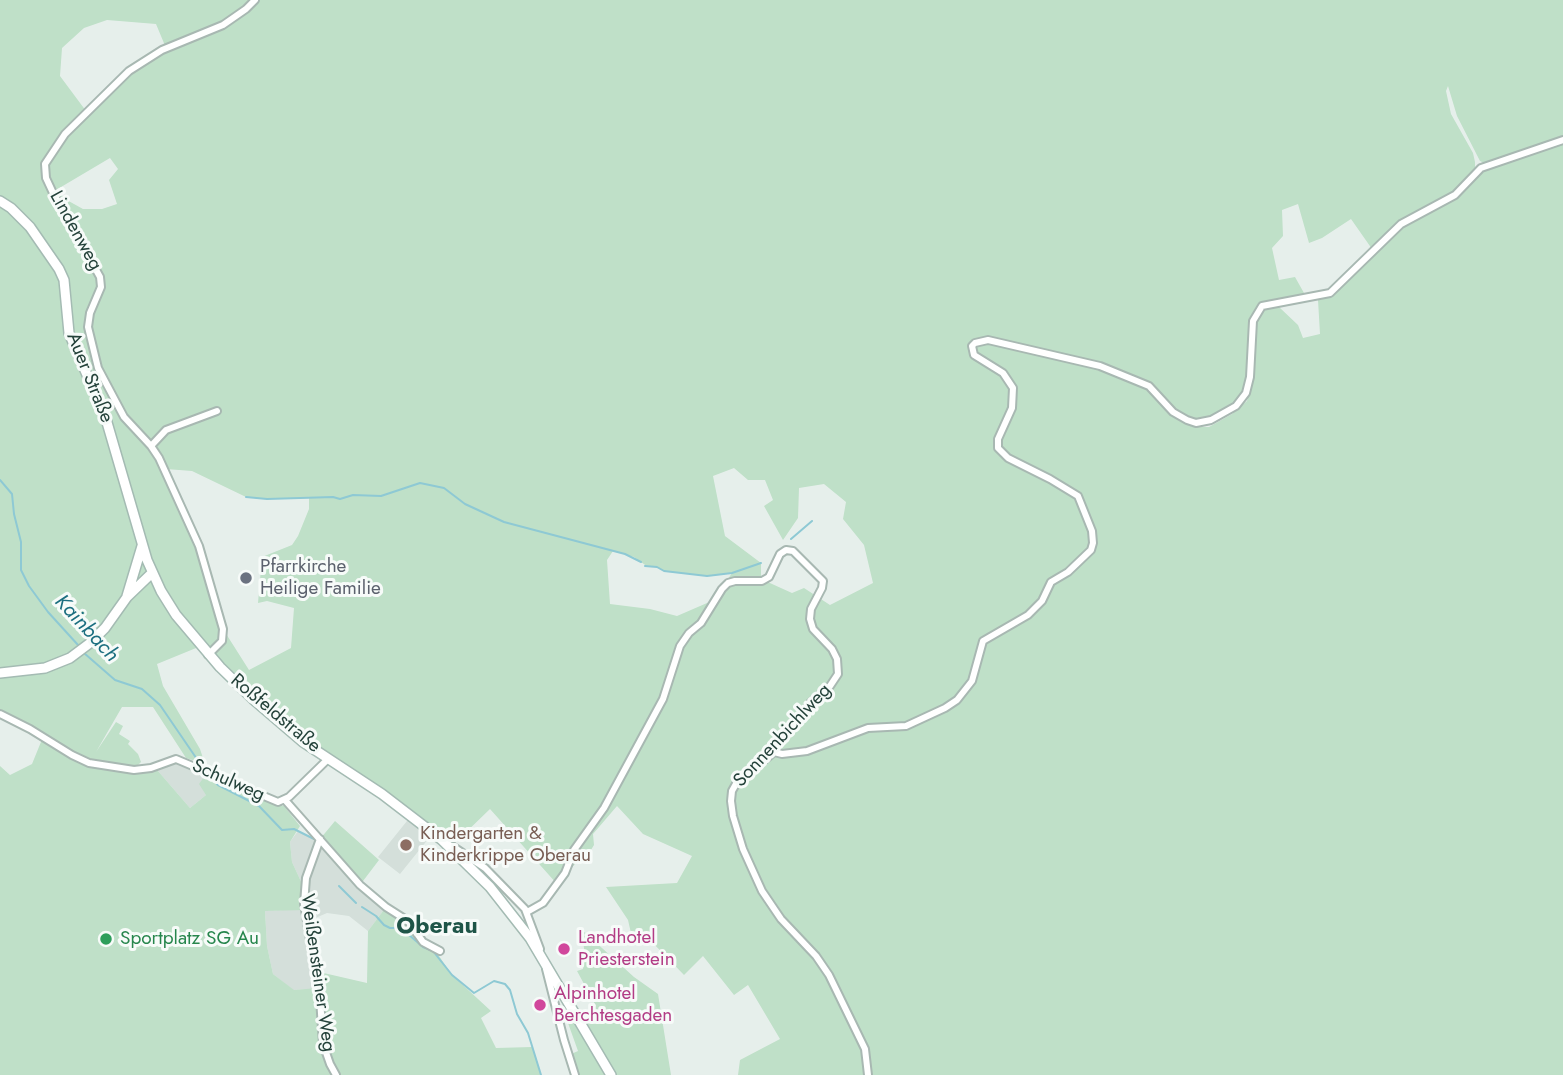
<!DOCTYPE html>
<html>
<head>
<meta charset="utf-8">
<style>
  body { margin:0 }
  canvas { display:block; background:#e6efeb }
</style>
</head>
<body>
<canvas width="1563" height="1075"></canvas>
<script>
const context = document.querySelector('canvas').getContext('2d');
context.lineJoin = 'round';
function paint(path, color) {
  context.fillStyle = color;
  context.fill(path, 'evenodd');
}
function toPath(rows) {
  const path = new Path2D();
  for (const r of rows) {
    path.moveTo(r[0], r[1]);
    for (let i = 2; i < r.length; i += 2) path.lineTo(r[i], r[i + 1]);
  }
  return path;
}
function stroke(path, color, width, dash) {
  context.strokeStyle = color;
  context.lineWidth = width;
  context.lineCap = dash ? 'butt' : 'round';
  context.setLineDash(dash || []);
  context.stroke(path);
}
function label(font, color, halo, rows, align = 'center') {
  context.font = font + ' Jost,sans-serif';
  context.lineWidth = 6;
  context.setLineDash([]);
  context.textBaseline = 'middle';
  context.strokeStyle = halo;
  context.fillStyle = color;
  for (const [text, x, y, turn = 0] of rows) {
    context.save();
    context.translate(x, y);
    context.rotate((+turn || 0) * Math.PI / 180);
    context.textAlign = isNaN(turn) ? turn : align;
    if (halo) context.strokeText(text, 0, 0);
    context.fillText(text, 0, 0);
    context.restore();
  }
}
paint(toPath([
  [171,760,207,773,206,795,190,808,158,771,151,768],
  [411,816,433,833,400,874,378,857],
  [298,831,314,839,320,839,360,885,386,907,368,931,349,916,327,913,306,922,318,989,293,990,273,974,267,946,265,911,305,909,304,888,292,862,290,842]
]), '#d4dfda');
paint(toPath([
  [0,0,1563,0,1563,137,1484,163,1480,161,1457,116,1448,86,1446,91,1451,114,1473,153,1475,162,1475,168,1455,192,1416,212,1372,249,1351,219,1322,238,1309,243,1298,204,1282,210,1283,236,1272,248,1279,280,1295,277,1304,293,1299,297,1265,302,1254,313,1251,320,1248,375,1246,391,1241,400,1219,415,1197,421,1172,408,1148,383,1077,356,1075,361,1142,386,1180,421,1193,427,1209,427,1232,414,1247,401,1252,380,1256,319,1267,307,1274,304,1279,307,1298,325,1303,338,1320,334,1318,300,1335,294,1382,244,1400,229,1439,206,1491,166,1563,142,1563,1075,738,1075,740,1060,780,1039,748,985,734,995,703,956,684,975,649,939,633,942,628,920,606,887,677,883,692,856,643,834,617,806,593,834,594,845,586,858,575,864,557,884,490,809,458,840,442,840,303,742,201,646,157,664,163,686,200,749,205,764,186,758,153,707,122,707,96,752,116,722,123,726,119,734,130,741,128,744,138,754,141,762,137,766,118,769,151,768,158,771,190,808,206,795,199,784,207,773,261,800,284,806,300,826,290,842,292,862,304,888,305,910,265,911,267,946,273,974,294,990,318,988,315,971,367,983,368,931,386,907,403,917,418,936,439,956,452,975,491,1011,481,1018,496,1048,532,1047,541,1075,0,1075,0,766,10,775,32,764,43,737,0,714],
  [107,20,156,24,166,48,117,81,86,111,60,76,62,48,84,28],
  [110,158,118,169,109,180,117,204,102,209,83,209,65,199,56,190],
  [734,468,748,480,765,480,773,500,764,506,783,540,798,518,799,488,824,484,846,502,843,519,864,545,873,583,830,605,804,588,792,593,761,579,761,563,725,536,713,476],
  [166,469,192,471,246,497,267,499,309,498,309,509,298,536,292,545,262,557,258,603,267,601,294,608,291,648,249,670,223,629,196,538],
  [613,551,634,557,648,567,657,567,664,571,707,576,732,573,714,600,677,616,650,609,610,604,607,560],
  [335,821,379,860,360,885,320,839],
  [581,929,634,977,658,994,671,1075,575,1075,569,1055,578,1051,568,1023,596,1006,577,971,583,969,584,948]
]), '#bfe0c8');
stroke(toPath([
  [0,480,12,494,14,514,21,542,21,570,29,586,48,612,78,645],
  [246,497,267,499,333,497,340,499,353,495,381,496,420,483,444,488,465,504,504,522,625,554,641,562],
  [791,539,812,521],
  [645,566,657,567,664,571,707,576,732,573,761,563],
  [84,653,115,680,142,689,160,705,201,765],
  [210,777,218,785,259,806,282,830,294,829,314,839],
  [339,886,356,903],
  [362,907,376,916,384,925,390,928,401,928,423,947,433,951,452,975,474,993,494,981,505,984,510,990,517,1014,528,1033,541,1075]
]), '#8ec9d4', 2);
const street = toPath([
  [151,446,166,430,217,411],
  [208,655,222,641,223,629,199,546,159,458,151,446,124,417,98,368,88,327,90,313,101,287,100,277,53,193,46,178,45,164,65,134,129,71,162,50,223,25,246,9,255,0],
  [0,714,30,729,72,755,89,763,134,770,151,768,176,759,278,802,289,797,328,759],
  [774,752,782,754,807,751,868,728,906,726,945,708,957,700,972,681,983,641,1028,615,1042,601,1051,582,1068,572,1091,550,1093,543,1092,531,1078,496,1050,479,1008,458,998,448,998,439,1012,408,1013,388,1003,373,974,355,972,346,975,343,988,340,1100,366,1149,386,1173,412,1187,420,1196,423,1211,420,1236,406,1246,393,1250,377,1253,321,1262,306,1330,293,1401,224,1455,195,1481,168,1563,140],
  [285,800,360,885,386,907,408,921,423,942,440,951],
  [320,839,306,878,304,904,320,998,323,1044,330,1064,336,1075],
  [452,846,485,868,525,909,540,949],
  [527,912,543,903,565,873,574,850,604,808,663,699,680,646,689,633,701,623,722,589,728,583,735,581,762,581,769,577,780,554,786,550,793,551,823,581,822,588,811,609,810,619,813,629,832,649,837,659,838,674,830,686,810,703,795,725,778,739,774,744,774,752,737,782,732,791,731,801,733,816,743,849,762,891,781,919,816,956,829,975,865,1049,868,1075],
  [546,969,564,1040,575,1075]
]);
const secondary = toPath([
  [0,201,11,208,30,227,59,269,64,280,69,333,106,419,147,560,161,591,176,615,220,667,254,700,303,742,382,794,442,840,490,887,530,938,611,1075],
  [127,596,142,546],
  [0,673,45,668,70,658,90,643,105,628,127,597,152,573]
]);
stroke(street, '#a8b8b2', 10);
stroke(secondary, '#a4bbb3', 12);
stroke(street, '#fff', 6);
stroke(secondary, '#fff', 9);
for (const [x, y, r, color] of [
  [246,578,7,"#6b7280"],
  [406,845,7,"#8d6e63"],
  [106,939,7,"#2e9e5b"],
  [564,949,7,"#d1479c"],
  [540,1005,7,"#d1479c"]
]) {
  const dot = new Path2D();
  dot.arc(x, y, r, 0, 2 * Math.PI);
  context.fillStyle = color;
  context.fill(dot);
  stroke(dot, '#f7fbf9', 2.5);
}
label('19px', '#24423a', '#f7fbf9', [
  ["Lindenweg",75,231,61],
  ["Auer Straße",89,378,68],
  ["Roßfeldstraße",275,714,40],
  ["Sonnenbichlweg",783,736,-47],
  ["Schulweg",228,781,24],
  ["Weißensteiner Weg",317,973,82]
]);
label('19px', '#5b616d', '#f7fbf9', [
  ["Pfarrkirche",260,567],
  ["Heilige Familie",260,589]
], 'left');
label('19px', '#785e54', '#f7fbf9', [
  ["Kindergarten &",420,834],
  ["Kinderkrippe Oberau",420,856]
], 'left');
label('19px', '#b23c85', '#f7fbf9', [
  ["Landhotel",578,938],
  ["Priesterstein",578,960],
  ["Alpinhotel",554,994],
  ["Berchtesgaden",554,1016]
], 'left');
label('19px', '#27864d', '#f7fbf9', [
  ["Sportplatz SG Au",120,939]
], 'left');
label('italic 21px', '#1c6f80', '#f7fbf9', [
  ["Kainbach",86,629,47]
]);
label('bold 23px', '#1f5548', '#f7fbf9', [
  ["Oberau",437,927]
]);
</script>
</body>
</html>
